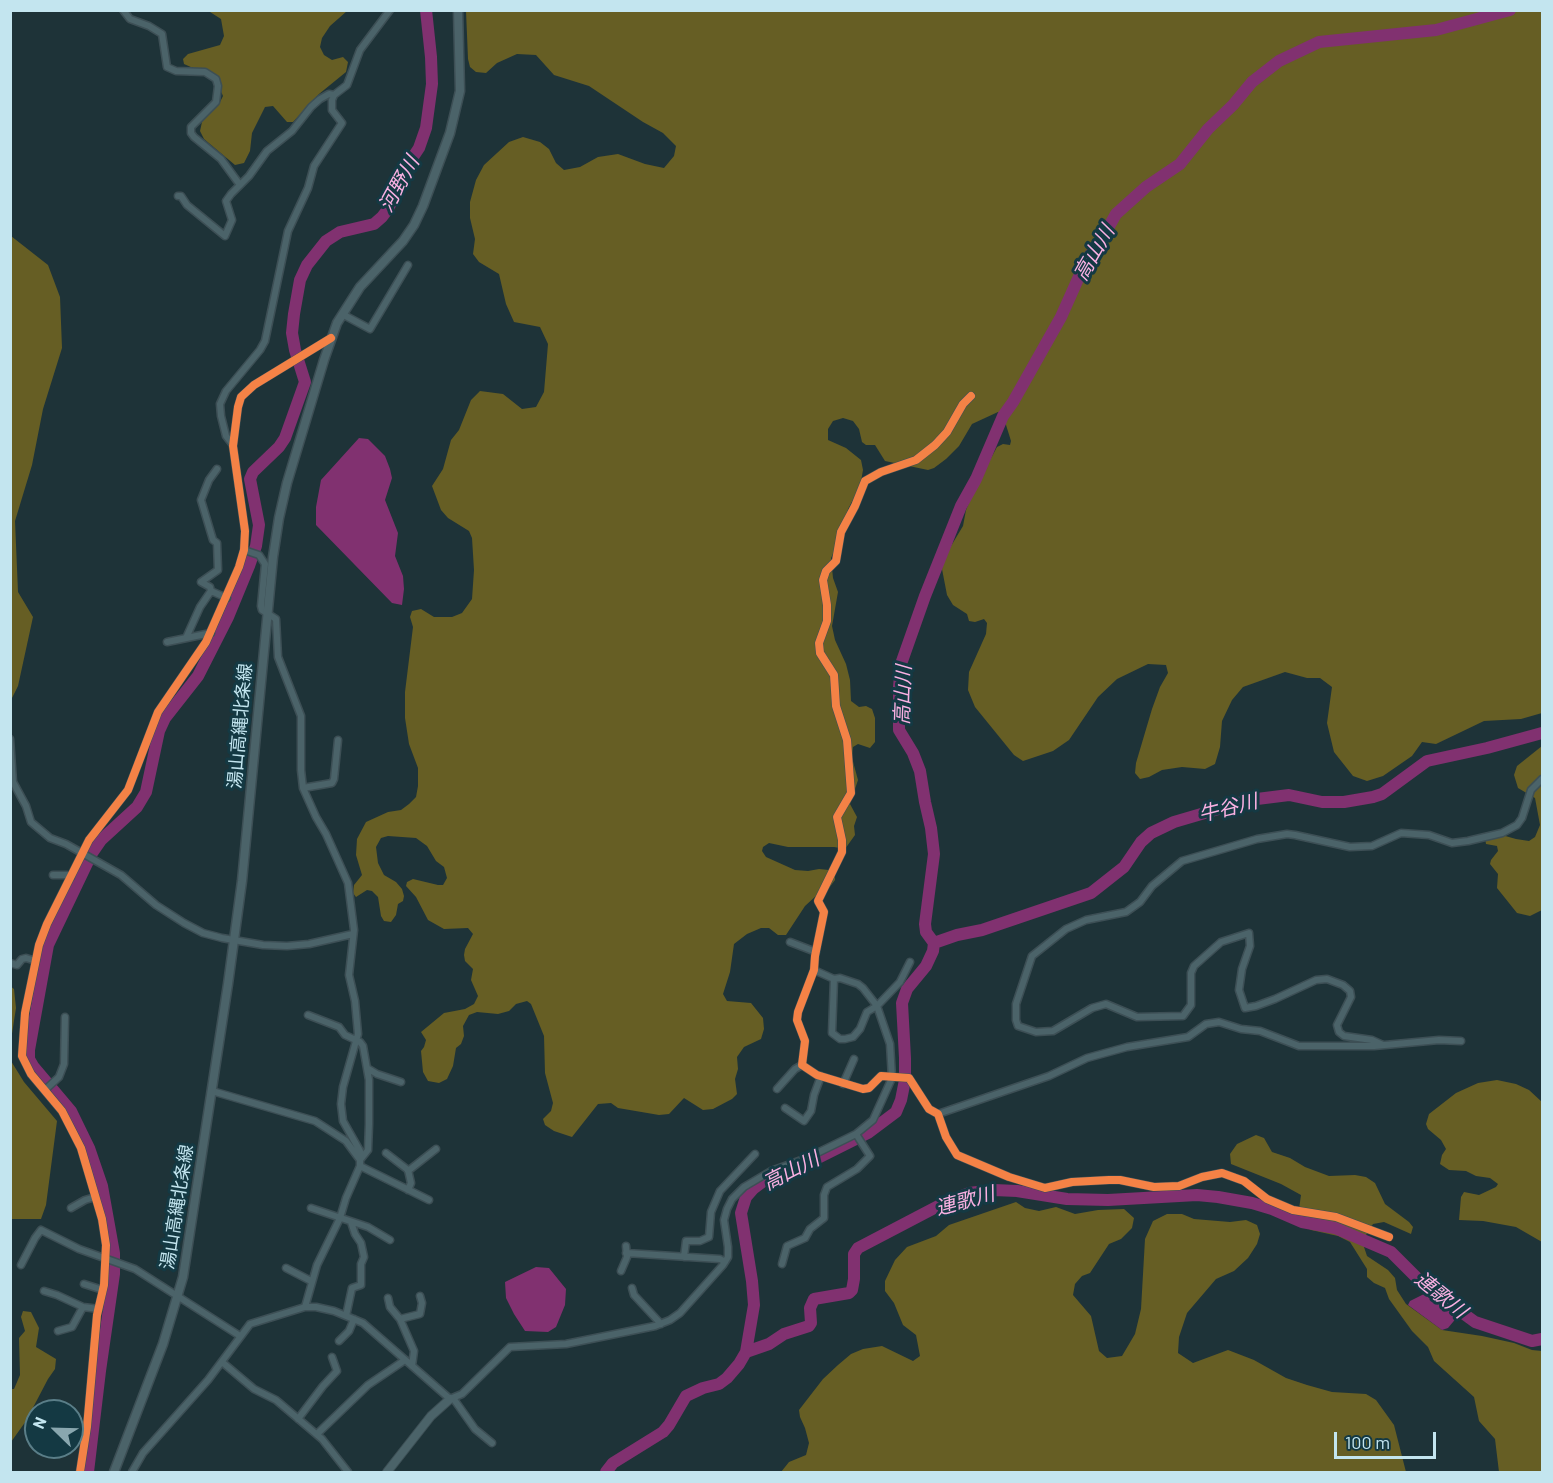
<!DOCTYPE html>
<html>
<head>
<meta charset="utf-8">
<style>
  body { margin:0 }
  #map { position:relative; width:1553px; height:1483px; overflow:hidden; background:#1e3338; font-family:Barlow,sans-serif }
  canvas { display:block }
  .frame { position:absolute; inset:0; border:12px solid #c3e5ef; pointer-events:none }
  .north { position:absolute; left:24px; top:1399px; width:60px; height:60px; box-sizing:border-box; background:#143943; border:2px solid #5a7e88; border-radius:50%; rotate:293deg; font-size:16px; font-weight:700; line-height:24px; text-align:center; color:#c3e5ef }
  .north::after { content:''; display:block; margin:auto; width:21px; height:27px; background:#89a7af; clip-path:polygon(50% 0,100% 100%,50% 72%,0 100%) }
  .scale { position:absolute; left:1334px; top:1432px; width:102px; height:27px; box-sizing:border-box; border:3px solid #c3e5ef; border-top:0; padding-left:8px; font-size:18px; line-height:21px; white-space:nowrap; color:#c3e5ef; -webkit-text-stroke:4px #143943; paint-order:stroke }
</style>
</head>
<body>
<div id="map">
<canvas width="1553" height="1483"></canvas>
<div class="frame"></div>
<div class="north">N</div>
<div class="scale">100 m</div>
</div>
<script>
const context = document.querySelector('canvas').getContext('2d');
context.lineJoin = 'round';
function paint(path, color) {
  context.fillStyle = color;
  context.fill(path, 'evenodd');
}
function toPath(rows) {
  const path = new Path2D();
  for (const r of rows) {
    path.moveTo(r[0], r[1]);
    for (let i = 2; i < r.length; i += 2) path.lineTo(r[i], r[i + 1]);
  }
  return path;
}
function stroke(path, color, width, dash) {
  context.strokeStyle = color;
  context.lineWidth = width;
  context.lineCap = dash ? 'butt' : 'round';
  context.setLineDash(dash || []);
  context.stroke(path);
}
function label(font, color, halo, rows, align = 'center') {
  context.font = font + ' Barlow,"Noto Sans JP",sans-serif';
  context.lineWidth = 6;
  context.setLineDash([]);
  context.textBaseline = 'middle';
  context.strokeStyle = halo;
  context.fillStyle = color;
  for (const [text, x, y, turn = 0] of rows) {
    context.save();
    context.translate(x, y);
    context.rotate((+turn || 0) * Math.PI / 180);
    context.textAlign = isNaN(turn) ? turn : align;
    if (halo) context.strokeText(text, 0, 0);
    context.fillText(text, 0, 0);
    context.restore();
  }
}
paint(toPath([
  [196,11,347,11,330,26,322,38,320,47,324,55,332,60,343,57,348,62,346,72,319,94,293,122,287,122,273,106,265,107,252,133,250,151,244,163,235,165,204,139,200,131,202,122,209,111,220,102,223,96,214,75,204,69,193,68,184,64,183,59,188,54,220,45,224,36,221,19,210,12],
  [466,11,1542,11,1542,713,1521,719,1484,721,1436,744,1422,742,1412,756,1383,776,1367,781,1353,776,1334,752,1327,723,1332,687,1320,678,1307,678,1285,672,1243,687,1232,700,1222,721,1220,747,1215,764,1205,769,1182,767,1162,770,1149,777,1140,779,1135,773,1136,763,1152,709,1160,687,1168,673,1166,665,1148,664,1117,679,1098,697,1069,740,1053,751,1023,761,1014,755,975,707,968,690,969,672,986,634,987,623,984,619,975,622,969,621,967,614,953,605,947,595,942,569,945,556,963,526,966,510,976,486,997,447,1003,444,1010,445,1011,441,1002,412,998,412,972,424,959,446,946,459,934,468,928,470,885,461,875,445,866,445,862,442,859,429,853,421,843,418,833,421,828,429,828,440,846,448,861,460,863,470,860,487,848,509,843,542,835,550,831,558,833,578,838,592,832,626,835,640,846,664,850,680,851,701,859,707,866,706,872,709,875,718,875,742,870,748,858,744,853,747,852,758,858,780,850,804,857,817,854,826,855,835,845,849,834,847,788,847,769,843,763,847,762,851,766,857,795,870,808,871,819,869,829,870,835,875,835,880,829,888,817,895,805,906,786,935,778,935,769,928,761,928,747,934,734,944,730,972,723,994,727,1001,751,1003,763,1018,764,1029,761,1039,744,1047,737,1057,738,1069,735,1079,737,1094,732,1099,713,1109,703,1110,684,1098,669,1114,659,1115,618,1108,611,1103,598,1104,572,1137,554,1131,545,1125,543,1119,551,1111,553,1103,545,1073,544,1036,531,1004,527,1001,516,1004,509,1011,498,1014,477,1012,469,1015,463,1026,464,1036,461,1044,456,1048,453,1066,447,1079,439,1083,428,1081,423,1072,421,1051,424,1047,426,1040,421,1032,444,1013,465,1009,474,1004,478,996,471,980,473,969,465,961,464,955,465,949,473,934,468,928,444,929,428,920,416,897,406,886,407,882,413,879,438,885,443,885,447,878,444,867,436,861,427,846,416,838,388,836,381,838,376,847,378,863,384,875,396,882,402,889,404,896,403,901,398,904,396,915,391,922,384,921,381,916,378,897,372,891,367,890,356,897,353,893,354,885,362,875,356,855,357,839,366,822,388,812,401,810,409,804,416,797,418,786,418,768,409,744,405,718,405,692,413,627,410,617,412,611,421,609,434,617,452,617,462,613,472,599,474,570,472,538,469,531,448,518,441,510,432,486,443,469,451,440,459,430,471,400,480,391,503,394,522,409,536,407,544,392,548,344,540,327,514,322,506,304,499,274,479,262,473,254,475,239,470,218,470,202,476,180,484,165,509,142,523,137,540,142,549,149,556,163,564,170,580,167,598,157,618,154,645,164,664,168,674,156,676,146,663,133,643,122,589,86,554,75,536,55,517,54,497,63,486,73,476,72,470,67,468,59],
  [11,236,48,265,60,297,62,348,43,409,32,465,15,521,18,592,33,617,18,686,11,700],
  [1542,746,1542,910,1530,916,1517,913,1497,888,1498,874,1490,864,1491,860,1498,851,1497,846,1486,844,1485,838,1487,834,1491,832,1516,839,1529,841,1535,837,1540,825,1535,798,1518,788,1514,775,1517,766],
  [10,986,14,989,16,1008,11,1040,11,1061,24,1082,57,1121,46,1205,41,1219,11,1219],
  [1497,1080,1516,1084,1529,1090,1542,1102,1542,1242,1516,1227,1483,1221,1459,1220,1461,1197,1464,1192,1479,1195,1496,1187,1498,1184,1490,1178,1476,1176,1466,1171,1449,1170,1440,1164,1442,1155,1446,1149,1441,1140,1428,1129,1426,1124,1429,1114,1456,1093,1478,1083],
  [1256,1135,1264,1138,1272,1152,1290,1158,1305,1167,1329,1176,1355,1175,1366,1177,1375,1183,1385,1204,1409,1222,1413,1227,1411,1234,1384,1222,1373,1224,1366,1235,1364,1247,1367,1256,1388,1270,1395,1278,1397,1290,1406,1304,1442,1330,1482,1336,1514,1343,1532,1350,1542,1351,1542,1472,1499,1472,1495,1439,1479,1421,1474,1397,1434,1361,1428,1347,1412,1331,1389,1299,1385,1288,1374,1283,1367,1277,1367,1269,1350,1242,1338,1236,1311,1230,1300,1224,1298,1216,1301,1195,1281,1184,1231,1164,1230,1154,1237,1144],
  [1016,1202,1025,1208,1039,1211,1056,1207,1075,1214,1098,1210,1124,1209,1134,1218,1132,1228,1121,1239,1109,1244,1090,1273,1082,1276,1075,1284,1073,1295,1091,1316,1099,1351,1107,1358,1122,1356,1135,1334,1141,1309,1145,1239,1153,1221,1167,1214,1182,1214,1194,1219,1230,1222,1246,1220,1257,1225,1260,1234,1257,1244,1248,1258,1234,1271,1216,1279,1187,1313,1179,1337,1178,1353,1193,1363,1228,1350,1254,1360,1286,1378,1307,1385,1332,1392,1366,1394,1376,1400,1394,1425,1406,1472,781,1472,789,1462,806,1455,809,1443,805,1428,800,1417,799,1410,823,1379,838,1365,851,1354,863,1349,882,1346,913,1361,920,1356,916,1335,903,1325,894,1303,885,1291,885,1281,895,1260,907,1247,936,1236,949,1225],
  [23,1311,31,1312,39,1328,36,1347,56,1359,55,1369,48,1379,26,1421,11,1442,11,1389,14,1389,20,1375,19,1338,25,1331,21,1317]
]), '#665e24');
paint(toPath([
  [359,438,368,439,385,456,390,469,392,478,385,500,398,533,395,556,403,576,404,589,402,605,392,603,316,525,316,507,321,480],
  [536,1267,549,1268,566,1289,565,1305,556,1327,548,1332,525,1331,514,1314,506,1298,505,1282],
  [1428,1292,1435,1292,1441,1296,1459,1300,1463,1306,1463,1310,1448,1328,1442,1330,1408,1305,1410,1301]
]), '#813170');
stroke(toPath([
  [934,943,957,935,982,930,1091,893,1124,867,1141,842,1151,833,1174,822,1249,800,1289,795,1322,802,1344,802,1373,797,1382,794,1427,761,1487,748,1542,733],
  [746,1352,769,1344,784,1334,809,1326,811,1323,810,1308,814,1299,849,1293,852,1290,854,1279,854,1254,858,1248,944,1203,969,1193,994,1190,1017,1191,1067,1199,1108,1200,1197,1195,1218,1197,1252,1203,1272,1209,1302,1222,1335,1228,1391,1252,1423,1284,1475,1322,1532,1341,1542,1339],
  [88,1472,100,1371,114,1274,114,1253,102,1186,89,1148,71,1111,33,1066,29,1059,29,1050,48,945,92,853,101,840,137,807,146,792,159,731,165,718,198,676,228,617,249,566,256,546,259,525,250,479,253,472,279,447,285,438,305,382,295,350,292,333,294,314,300,280,307,265,326,241,340,232,374,224,382,217,388,209,411,160,419,148,426,128,432,84,431,57,426,10],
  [606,1472,613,1463,663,1432,669,1425,686,1396,703,1388,719,1384,727,1378,739,1364,746,1352,754,1305,752,1281,741,1213,746,1197,753,1189,765,1180,804,1165,868,1133,896,1112,901,1100,905,1080,905,1058,902,1003,907,989,926,966,933,951,934,943,926,932,925,924,934,854,931,828,925,802,920,771,913,753,899,730,899,687,901,664,925,596,961,506,976,479,1003,416,1013,402,1061,317,1086,261,1103,237,1116,214,1146,187,1180,164,1208,129,1233,105,1252,82,1279,61,1319,42,1436,30,1510,10]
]), '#813170', 12);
const minor = toPath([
  [123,10,130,19,149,26,162,34,167,67,176,71,205,72,216,79,218,86,216,102,191,127,191,133,194,137,221,159,240,185],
  [178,196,181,196,187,205,225,236,232,220,226,201,231,194,249,176,267,151,292,131,311,107,320,99,329,94,334,95,347,85,360,50,390,10],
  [342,314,370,329,408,265],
  [971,396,963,404,947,432,935,445,916,460,881,472,865,481,855,506,841,532,836,561,826,571,823,580,827,605,827,621,819,643,820,653,834,675,836,706,847,740,851,793,837,817,842,840,842,852,818,901,824,912,815,956,814,970,798,1012,797,1020,805,1041,802,1065,817,1075,863,1089,869,1088,881,1076,909,1078,929,1109,938,1114,946,1137,957,1155,1009,1177,1045,1188,1072,1182,1109,1180,1120,1180,1154,1187,1179,1186,1202,1177,1222,1173,1244,1181,1267,1199,1293,1210,1336,1217,1389,1237],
  [233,445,226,436,221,416,220,404,226,391,260,350,265,341,288,231,308,188,314,166,342,123,332,110,332,100,334,95],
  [244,550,259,555,265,564,261,606,262,610,276,619,278,657,301,716,301,770,303,788,316,817,326,834,348,883,354,930,349,975,355,1001,358,1034,343,1087,341,1104,343,1121,360,1151,360,1166,346,1198,340,1218,317,1265,305,1307],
  [211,591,210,587,201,582,218,570,217,543,213,540,201,500,209,480,217,469],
  [186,638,200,607,211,591,227,598],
  [167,642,211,633],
  [10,739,13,782,26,806,31,822,50,838,66,844,121,875,156,905,184,923,203,933,222,938,263,945,287,946,309,944,353,934],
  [303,788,332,783,334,779,338,740],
  [53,875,67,875,71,877],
  [790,942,816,952],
  [10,963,17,965,22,959,26,958,36,961],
  [814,970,834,979,832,1033,840,1039,845,1039,853,1037,860,1029,867,1012,877,1006,863,988,858,984,840,978,834,979],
  [1383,1045,1372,1040,1344,1036,1339,1032,1337,1025,1351,997,1350,991,1343,985,1327,979,1316,980,1275,999,1256,1006,1245,1008,1239,990,1242,969,1250,946,1249,933,1221,942,1194,966,1191,973,1191,1005,1183,1016,1137,1017,1106,1004,1092,1008,1053,1031,1036,1032,1018,1026,1016,1020,1016,1004,1032,956,1066,929,1086,920,1126,912,1140,902,1152,886,1182,861,1257,839,1287,834,1295,835,1350,847,1372,846,1401,833,1429,835,1452,843,1468,841,1502,833,1517,825,1522,818,1531,790,1542,779],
  [367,1068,377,1074,401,1082],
  [843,1084,854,1059],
  [777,1089,795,1069,802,1065],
  [45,1090,59,1077,64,1064,65,1017],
  [212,1091,315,1121,346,1141,360,1160,368,1150,369,1124,369,1080,363,1046,360,1042,345,1035,339,1027,308,1015],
  [785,1108,804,1121,811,1111,814,1095,821,1076],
  [938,1114,1049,1076,1087,1058,1127,1047,1188,1037,1206,1024,1219,1022,1241,1029,1260,1031,1299,1046,1374,1046,1439,1040,1461,1041],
  [386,1153,408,1170,411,1183,408,1190],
  [360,1166,429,1200],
  [408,1171,436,1149],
  [71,1208,85,1200,95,1197],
  [311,1208,368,1227,390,1240],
  [626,1253,720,1259,725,1262],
  [684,1257,686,1241,700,1241,709,1237,711,1212,720,1191,755,1154],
  [782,1264,787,1246,805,1238,810,1229,824,1218,824,1195,827,1187,857,1169,870,1156,856,1134],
  [21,1265,35,1238,41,1230,79,1249,135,1269,240,1336],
  [286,1268,311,1281],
  [621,1271,627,1257,626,1246],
  [84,1284,103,1290],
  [632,1288,634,1295,661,1324],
  [44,1291,57,1295,83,1307,99,1309],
  [388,1298,390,1307,400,1319,414,1351,412,1366],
  [346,1316,352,1288,361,1285,361,1264,364,1257,361,1243,355,1234,351,1222],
  [400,1319,420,1314,422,1303,420,1296],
  [58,1331,72,1327,83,1307],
  [339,1341,349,1331,354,1319],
  [222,1362,254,1389,276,1400,322,1439,348,1472],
  [453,1398,475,1429,492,1443],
  [298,1419,323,1386,337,1371,332,1357],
  [317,1434,368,1385,405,1360],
  [80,1472,87,1427,97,1315,104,1285,106,1245,102,1219,81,1148,62,1111,31,1074,22,1056,25,1013,39,945,47,924,89,840,128,790,158,712,206,642,239,567,244,550,245,531,233,446,238,407,241,397,254,385,331,338],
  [132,1472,143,1453,208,1380,250,1324,305,1307,316,1307,334,1311,363,1323,450,1399,462,1394,510,1347,566,1344,655,1326,670,1320,680,1313,723,1265,728,1257,728,1247,724,1220,727,1209,732,1199,744,1187,771,1171,807,1158,856,1134,873,1120,892,1078,890,1044,877,1006,900,982,910,962]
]);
const tertiary = toPath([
  [387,1472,431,1416,450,1399]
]);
const secondary = toPath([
  [114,1472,163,1344,183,1277,228,984,242,881,273,557,279,518,287,483,324,360,337,323,360,287,403,241,414,225,423,206,450,133,460,91,458,10]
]);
stroke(minor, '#3d4f55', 9);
stroke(tertiary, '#3d4f55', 10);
stroke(secondary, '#3d4f55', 11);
stroke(minor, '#4b6369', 6);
stroke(tertiary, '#4b6369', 8);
stroke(secondary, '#4b6369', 8);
stroke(toPath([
  [971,396,963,404,947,432,935,445,916,460,881,472,865,481,855,506,841,532,836,561,826,571,823,580,827,605,827,621,819,643,820,653,834,675,836,706,847,740,851,793,837,817,842,840,842,852,818,901,824,912,815,956,814,970,798,1012,797,1020,805,1041,802,1065,817,1075,863,1089,869,1088,881,1076,909,1078,929,1109,938,1114,946,1137,957,1155,1009,1177,1045,1188,1072,1182,1109,1180,1120,1180,1154,1187,1179,1186,1202,1177,1222,1173,1244,1181,1267,1199,1293,1210,1336,1217,1389,1237],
  [80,1472,87,1427,97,1315,104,1285,106,1245,102,1219,81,1148,62,1111,31,1074,22,1056,25,1013,39,945,47,924,89,840,128,790,158,712,206,642,239,567,244,550,245,531,233,446,238,407,241,397,254,385,331,338]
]), '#f48246', 8);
label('18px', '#c3e5ef', '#143943', [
  ["湯山高縄北条線",240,726,-85],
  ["湯山高縄北条線",177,1207,-81]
]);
label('italic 20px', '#fab1e3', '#143943', [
  ["河野川",399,184,-61],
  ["高山川",1094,253,-60],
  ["高山川",903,695,-88],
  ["牛谷川",1228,808,-14],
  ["高山川",791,1171,-27],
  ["連歌川",965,1201,-15],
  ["連歌川",1441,1295,39]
]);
</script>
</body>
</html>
